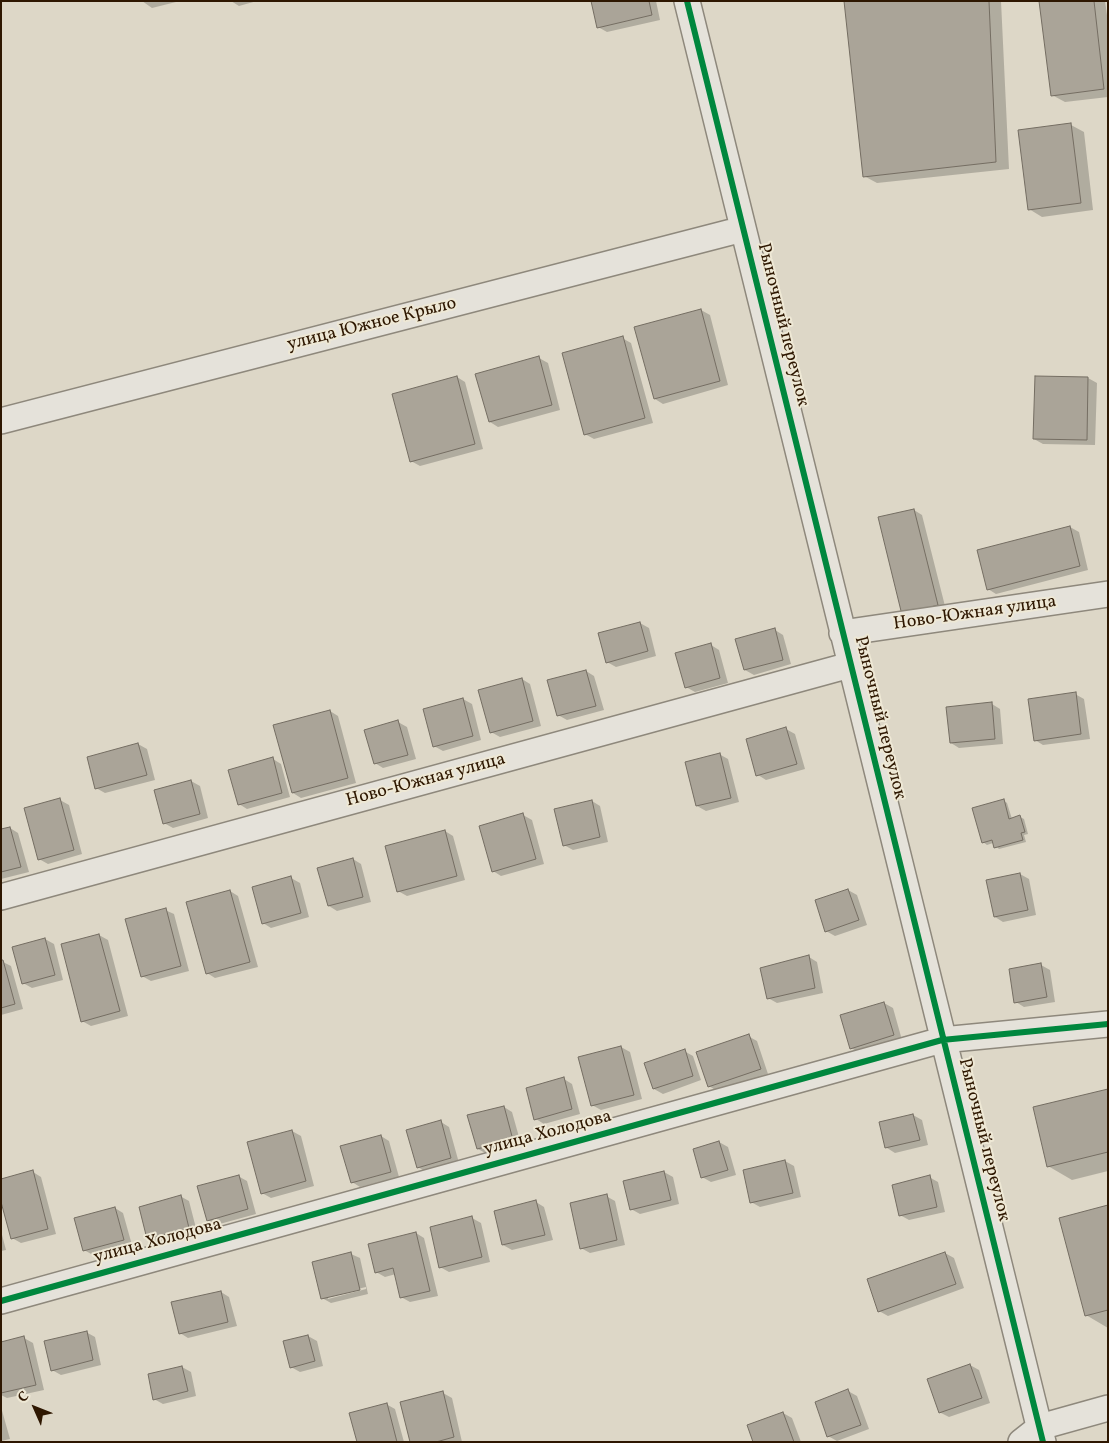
<!DOCTYPE html>
<html>
<head>
<meta charset="utf-8">
<style>
  body { margin:0 }
  #map { position:relative; width:1109px; height:1443px; overflow:hidden; background:#ddd7c7; font-family:Vollkorn,serif }
  canvas { display:block }
  .frame { position:absolute; inset:0; border:2px solid #2e1701; pointer-events:none }
  .north { position:absolute; left:10px; top:1383px; width:50px; height:50px; -webkit-text-stroke:4px #eee8d5; paint-order:stroke; rotate:314deg; font-size:14px; font-weight:700; line-height:20px; text-align:center; color:#2e1701 }
  .north::after { content:''; display:block; margin:auto; width:18px; height:22px; background:#2e1701; clip-path:polygon(50% 0,100% 100%,50% 72%,0 100%) }
</style>
</head>
<body>
<div id="map">
<canvas width="1109" height="1443"></canvas>
<div class="frame"></div>
<div class="north">С</div>
</div>
<script>
const context = document.querySelector('canvas').getContext('2d');
context.lineJoin = 'round';
function paint(path, color) {
  context.fillStyle = color;
  context.fill(path, 'evenodd');
}
function toPath(rows) {
  const path = new Path2D();
  for (const r of rows) {
    path.moveTo(r[0], r[1]);
    for (let i = 2; i < r.length; i += 2) path.lineTo(r[i], r[i + 1]);
  }
  return path;
}
function stroke(path, color, width, dash) {
  context.strokeStyle = color;
  context.lineWidth = width;
  context.lineCap = dash ? 'butt' : 'round';
  context.setLineDash(dash || []);
  context.stroke(path);
}
function label(font, color, halo, rows, align = 'center') {
  context.font = font + ' Vollkorn,serif';
  context.lineWidth = 4;
  context.setLineDash([]);
  context.textBaseline = 'middle';
  context.strokeStyle = halo;
  context.fillStyle = color;
  for (const [text, x, y, turn = 0] of rows) {
    context.save();
    context.translate(x, y);
    context.rotate((+turn || 0) * Math.PI / 180);
    context.textAlign = isNaN(turn) ? turn : align;
    if (halo) context.strokeText(text, 0, 0);
    context.fillText(text, 0, 0);
    context.restore();
  }
}
paint(toPath([
  [142,1,180,1,152,8],
  [231,1,257,1,239,6],
  [592,1,656,1,660,20,607,32,598,27],
  [845,1,1001,1,1009,169,877,183,864,176],
  [1040,1,1105,1,1108,22,1108,97,1065,102,1052,95],
  [1071,125,1084,132,1093,210,1042,217,1029,209],
  [701,310,710,315,728,385,663,404,655,399],
  [622,338,631,343,653,423,594,439,585,434],
  [539,358,548,363,560,410,498,427,490,422],
  [457,377,465,382,483,449,420,466,411,461],
  [1036,377,1088,378,1097,383,1095,445,1043,444,1034,439],
  [914,510,922,515,946,610,912,619],
  [1070,527,1079,532,1088,570,996,594,988,589],
  [640,623,649,628,656,656,616,667,607,662],
  [775,630,783,635,791,664,754,675,745,670],
  [711,645,719,650,728,683,695,692,686,687],
  [586,671,594,676,604,710,567,720,558,715],
  [522,679,530,684,541,726,500,737,491,732],
  [1075,694,1084,699,1090,739,1043,745,1035,740],
  [463,699,472,704,481,740,443,751,434,746],
  [992,704,1000,709,1003,744,959,748,951,743],
  [330,711,338,716,356,783,301,798,293,793],
  [398,722,407,727,416,759,383,768,375,763],
  [786,729,795,734,805,769,766,780,758,775],
  [138,744,147,749,155,780,105,793,96,788],
  [719,754,728,759,739,802,706,811,697,806],
  [273,759,281,764,290,797,247,809,239,804],
  [191,781,200,786,208,818,173,828,164,823],
  [60,800,69,805,82,854,48,864,39,859],
  [1003,800,1007,803,1012,819,1020,817,1024,819,1028,834,1024,835,1026,842,999,849,993,843,987,845,983,842],
  [592,801,600,806,608,842,573,850,564,845],
  [523,815,532,820,544,864,501,876,493,871],
  [10,828,18,833,29,872,1,879,1,830],
  [445,831,453,836,465,880,407,896,398,891],
  [353,859,361,864,371,902,337,911,329,906],
  [1020,874,1029,879,1036,915,1003,922,995,917],
  [291,878,300,883,309,917,271,928,263,923],
  [848,890,857,895,867,925,835,936,826,931],
  [230,891,238,896,258,967,215,978,207,973],
  [165,910,174,914,189,971,151,981,142,976],
  [99,935,108,940,128,1016,91,1026,82,1021],
  [45,939,54,944,63,980,32,988,23,983],
  [809,957,817,962,823,993,777,1003,768,998],
  [1,961,11,966,23,1009,1,1015],
  [1041,965,1050,970,1055,1002,1024,1007,1016,1002],
  [884,1003,893,1008,902,1040,860,1053,851,1048],
  [748,1036,757,1041,768,1074,717,1091,709,1086],
  [621,1047,630,1052,642,1099,601,1110,592,1105],
  [684,1051,693,1056,701,1080,663,1094,654,1089],
  [564,1079,572,1084,580,1114,544,1124,536,1119],
  [1108,1090,1108,1171,1072,1180,1048,1166],
  [504,1107,512,1112,521,1144,487,1154,478,1149],
  [913,1115,922,1120,928,1145,895,1153,887,1148],
  [441,1122,449,1127,459,1163,426,1172,418,1167],
  [292,1131,301,1136,314,1186,271,1198,262,1193],
  [381,1136,389,1141,399,1177,360,1187,352,1182],
  [719,1142,728,1147,736,1175,711,1182,702,1177],
  [785,1161,794,1166,801,1197,760,1207,751,1202],
  [33,1172,41,1177,56,1234,21,1243,12,1238],
  [664,1172,673,1177,679,1204,640,1214,631,1209],
  [238,1176,247,1181,256,1214,216,1225,208,1220],
  [929,1177,938,1182,945,1212,909,1220,900,1215],
  [180,1196,189,1201,197,1232,157,1243,148,1238],
  [606,1196,615,1201,625,1245,590,1253,581,1248],
  [536,1202,544,1207,553,1240,512,1250,503,1245],
  [1108,1206,1108,1328,1086,1315],
  [115,1208,123,1213,132,1245,93,1255,84,1250],
  [472,1218,481,1223,490,1262,449,1272,440,1267],
  [1,1231,6,1250,1,1251],
  [416,1233,424,1238,438,1296,410,1302,401,1297,396,1274,385,1277,376,1272],
  [945,1253,954,1258,964,1288,888,1316,879,1311],
  [351,1254,360,1258,368,1294,331,1303,322,1298],
  [366,1287,366,1289,328,1299,328,1296],
  [221,1292,229,1297,237,1326,188,1338,180,1333],
  [86,1332,95,1337,101,1365,61,1375,52,1370],
  [308,1336,317,1341,323,1366,300,1372,291,1367],
  [24,1338,33,1343,44,1390,7,1398,1,1395,1,1343],
  [970,1365,979,1370,990,1403,949,1417,941,1413,929,1380],
  [182,1367,191,1372,196,1396,163,1404,154,1399],
  [848,1391,857,1396,869,1429,837,1441,828,1436],
  [443,1393,452,1398,462,1442,411,1442],
  [386,1404,395,1409,404,1442,358,1442],
  [1,1407,10,1439,1,1441],
  [783,1413,792,1418,801,1442,754,1442]
]), '#0003');
const building = toPath([
  [591,1,649,1,652,15,597,28,591,1],
  [844,1,989,1,996,162,863,177,844,1],
  [1039,1,1094,1,1104,89,1051,96,1039,1],
  [1071,123,1081,203,1028,210,1018,130,1071,123],
  [701,309,720,381,654,399,634,327,701,309],
  [623,336,645,418,584,435,562,353,623,336],
  [539,356,552,405,489,422,475,374,539,356],
  [457,376,475,444,410,462,392,394,457,376],
  [1035,376,1088,377,1087,440,1033,439,1035,376],
  [914,509,938,605,902,615,878,517,914,509],
  [1070,526,1080,566,987,590,977,550,1070,526],
  [640,622,648,651,606,663,598,633,640,622],
  [775,628,783,660,744,670,735,639,775,628],
  [711,643,720,678,685,688,675,653,711,643],
  [586,670,596,706,557,716,547,680,586,670],
  [522,678,533,721,490,733,478,690,522,678],
  [1076,692,1081,734,1034,741,1028,699,1076,692],
  [463,698,473,736,433,747,423,709,463,698],
  [992,702,995,739,950,743,946,707,992,702],
  [330,710,348,778,292,793,273,725,330,710],
  [398,720,408,755,374,764,364,730,398,720],
  [786,727,797,764,756,776,746,739,786,727],
  [138,743,147,775,95,789,87,757,138,743],
  [720,753,731,798,696,806,685,762,720,753],
  [273,757,282,793,238,805,228,770,273,757],
  [191,780,200,814,163,824,154,790,191,780],
  [60,798,74,850,38,860,24,808,60,798],
  [1004,799,1009,819,1020,815,1025,832,1021,833,1023,840,994,848,992,840,982,843,972,808,1004,799],
  [592,800,600,837,563,846,554,809,592,800],
  [523,813,536,859,492,872,479,826,523,813],
  [10,827,21,867,1,872,1,829,10,827],
  [445,830,457,876,397,892,385,846,445,830],
  [353,858,363,897,328,906,317,868,353,858],
  [1020,873,1028,910,994,917,986,880,1020,873],
  [291,876,301,913,262,924,252,887,291,876],
  [848,889,859,920,825,932,815,900,848,889],
  [230,890,250,962,206,974,186,902,230,890],
  [166,908,181,966,141,977,125,919,166,908],
  [99,934,120,1011,81,1022,61,944,99,934],
  [45,938,55,975,22,984,12,947,45,938],
  [809,955,815,988,767,999,760,968,809,955],
  [1,960,3,960,15,1004,1,1008,1,960],
  [1041,963,1047,997,1014,1003,1009,969,1041,963],
  [884,1002,894,1035,850,1049,840,1015,884,1002],
  [749,1034,761,1069,708,1087,696,1052,749,1034],
  [621,1046,634,1095,591,1106,578,1057,621,1046],
  [685,1049,693,1076,653,1089,644,1063,685,1049],
  [564,1077,572,1109,534,1120,526,1088,564,1077],
  [1108,1089,1108,1152,1047,1167,1033,1107,1108,1089],
  [504,1106,513,1140,477,1149,467,1115,504,1106],
  [913,1114,920,1140,885,1148,879,1122,913,1114],
  [441,1120,451,1158,417,1168,406,1130,441,1120],
  [292,1130,306,1181,261,1194,247,1142,292,1130],
  [381,1135,391,1172,351,1183,340,1146,381,1135],
  [719,1141,728,1170,701,1178,693,1149,719,1141],
  [785,1160,793,1193,750,1203,743,1170,785,1160],
  [33,1170,48,1229,11,1239,1,1202,1,1179,33,1170],
  [664,1171,671,1200,630,1210,623,1181,664,1171],
  [239,1175,248,1209,207,1221,197,1186,239,1175],
  [930,1175,937,1207,899,1216,892,1185,930,1175],
  [607,1194,617,1240,580,1249,570,1203,607,1194],
  [181,1195,189,1228,147,1239,139,1207,181,1195],
  [536,1200,545,1235,502,1245,494,1211,536,1200],
  [1108,1205,1108,1310,1085,1316,1059,1218,1108,1205],
  [115,1207,124,1240,83,1251,74,1218,115,1207],
  [472,1216,482,1257,439,1268,430,1227,472,1216],
  [416,1232,430,1291,400,1298,393,1268,375,1273,368,1244,416,1232],
  [351,1252,360,1290,321,1299,312,1262,351,1252],
  [945,1252,956,1284,878,1312,867,1279,945,1252],
  [221,1291,228,1322,179,1334,171,1302,221,1291],
  [87,1331,93,1360,51,1371,44,1341,87,1331],
  [308,1335,315,1361,290,1368,283,1341,308,1335],
  [24,1336,36,1385,1,1393,1,1342,24,1336],
  [970,1364,982,1398,939,1413,927,1379,970,1364],
  [182,1366,188,1391,153,1400,148,1374,182,1366],
  [848,1389,861,1425,827,1437,815,1402,848,1389],
  [443,1391,454,1437,436,1442,410,1442,400,1402,443,1391],
  [387,1403,397,1442,357,1442,349,1413,387,1403],
  [783,1412,794,1442,753,1442,747,1425,783,1412]
]);
paint(building, '#aaa498');
stroke(building, '#746d62', 1);
const street = toPath([
  [687,1,1043,1442],
  [1,421,743,229],
  [842,633,1108,594],
  [1,897,850,665],
  [1,1301,942,1040,1108,1024],
  [1021,1442,1040,1427,1108,1408]
]);
stroke(street, '#8e887c', 28);
stroke(street, '#e5e2da', 25);
stroke(toPath([
  [687,1,1043,1442],
  [1,1301,942,1040,1108,1024]
]), '#00873e', 6);
label('18px', '#2e1701', '#eee8d5', [
  ["улица Южное Крыло",372,325,-14],
  ["Рыночный переулок",782,325,76],
  ["Ново-Южная улица",975,614,-8],
  ["Рыночный переулок",879,718,76],
  ["Ново-Южная улица",426,781,-15],
  ["улица Холодова",548,1134,-15],
  ["Рыночный переулок",983,1140,76],
  ["улица Холодова",158,1242,-15]
]);
</script>
</body>
</html>
